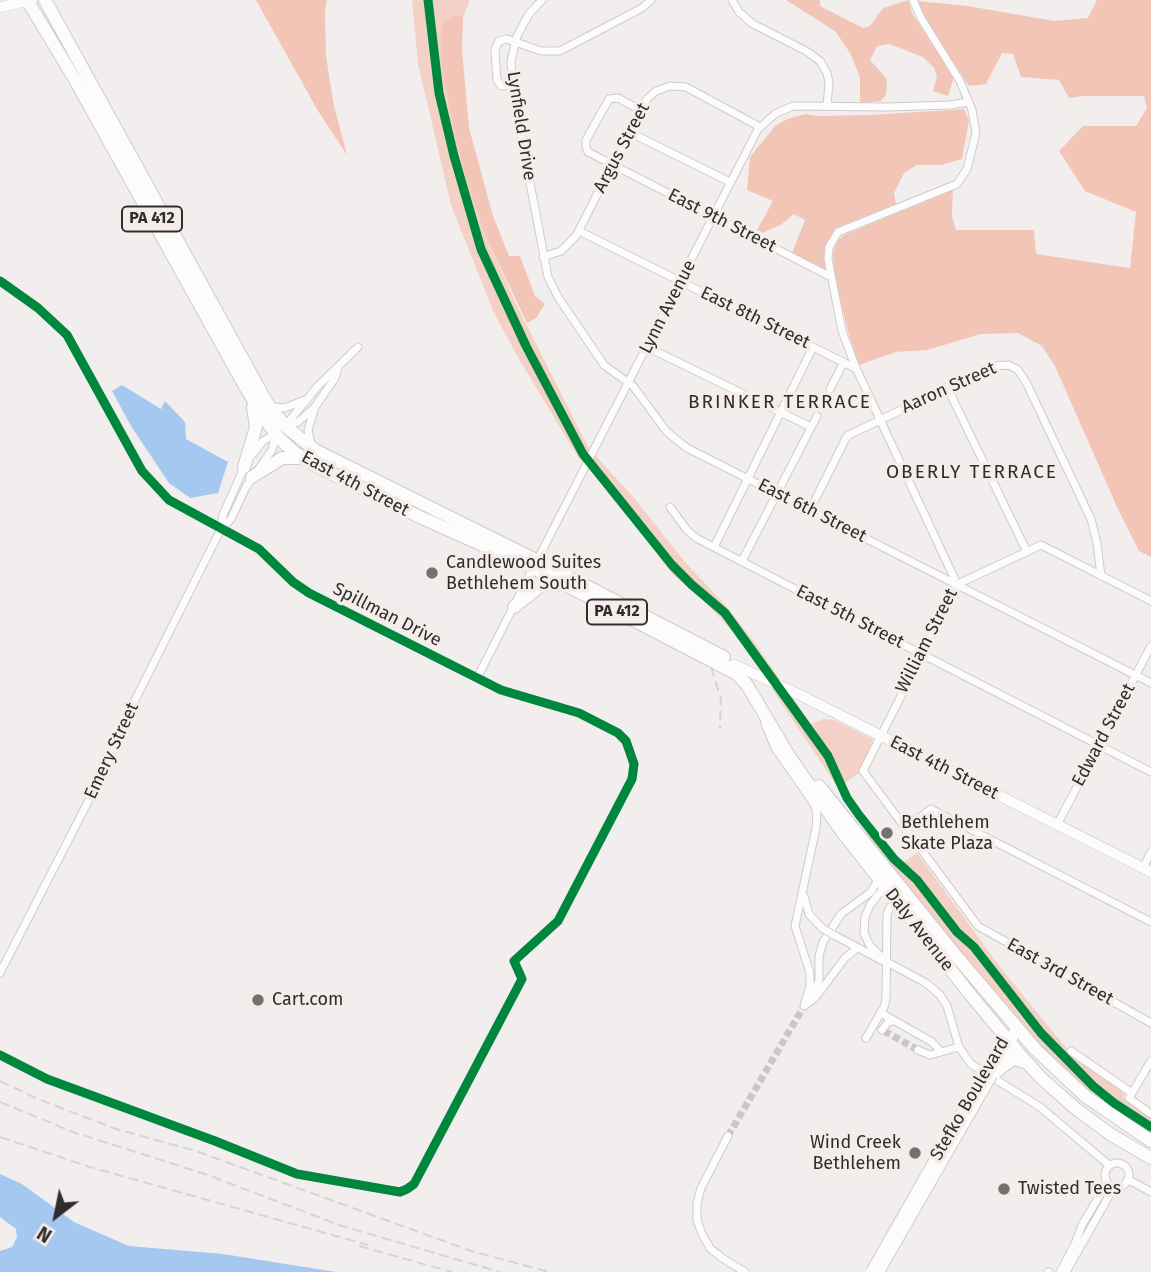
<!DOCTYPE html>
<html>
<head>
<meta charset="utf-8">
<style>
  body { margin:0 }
  #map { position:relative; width:1151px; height:1272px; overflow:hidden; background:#f2eeed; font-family:"Fira Sans",sans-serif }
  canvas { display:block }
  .north { position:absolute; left:21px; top:1181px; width:70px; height:70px; -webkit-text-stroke:5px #f5edea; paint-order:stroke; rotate:212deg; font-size:19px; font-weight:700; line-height:28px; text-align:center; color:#302d2c }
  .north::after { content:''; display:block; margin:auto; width:24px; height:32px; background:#302d2c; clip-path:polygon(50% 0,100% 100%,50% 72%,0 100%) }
</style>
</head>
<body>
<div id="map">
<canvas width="1151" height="1272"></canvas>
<div class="north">N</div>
</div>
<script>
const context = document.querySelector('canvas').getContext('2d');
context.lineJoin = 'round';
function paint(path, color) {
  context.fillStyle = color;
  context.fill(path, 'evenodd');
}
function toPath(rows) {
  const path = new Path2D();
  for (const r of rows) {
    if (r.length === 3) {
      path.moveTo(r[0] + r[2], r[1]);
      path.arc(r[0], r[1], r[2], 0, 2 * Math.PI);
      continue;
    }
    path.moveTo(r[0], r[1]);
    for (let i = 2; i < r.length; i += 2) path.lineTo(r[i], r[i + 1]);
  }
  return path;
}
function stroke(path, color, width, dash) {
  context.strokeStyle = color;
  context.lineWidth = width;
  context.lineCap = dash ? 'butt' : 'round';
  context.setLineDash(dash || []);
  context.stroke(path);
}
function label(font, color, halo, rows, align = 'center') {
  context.font = font + ' "Fira Sans",sans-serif';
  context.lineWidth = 7;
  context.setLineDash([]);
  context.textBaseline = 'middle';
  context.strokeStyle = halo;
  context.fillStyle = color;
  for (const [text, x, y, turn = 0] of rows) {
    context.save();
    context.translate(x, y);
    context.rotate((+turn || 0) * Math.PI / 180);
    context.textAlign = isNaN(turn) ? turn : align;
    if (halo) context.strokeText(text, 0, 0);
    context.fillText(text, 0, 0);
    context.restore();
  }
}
paint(toPath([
  [412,0,470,0,463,17,455,14,441,63,449,99,486,237,517,306,588,447,635,499,685,562,726,606,752,639,811,724,824,719,835,720,873,739,859,773,843,784,867,822,900,862,904,862,917,853,1000,967,1072,1055,1125,1094,1123,1098,1151,1117,1151,1136,1085,1092,1033,1042,867,837,867,831,736,635,703,600,671,573,625,509,578,457,520,361,494,313,451,205,418,64]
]), '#f4d1c6');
paint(toPath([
  [256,0,327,0,325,13,326,56,334,106,347,155,318,111],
  [786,0,820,0,820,6,863,28,870,26,883,8,908,0,913,15,954,77,948,96,933,91,937,77,934,68,923,57,889,44,877,46,870,60,887,79,886,94,881,101,860,103,860,77,850,53,836,32],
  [1097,0,1151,0,1151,557,1139,551,1117,507,1055,366,1042,346,1018,333,981,334,927,350,896,352,859,365,848,332,835,277,833,255,836,242,844,235,953,190,952,216,956,230,1034,230,1036,254,1130,268,1136,212,1085,191,1059,151,1083,126,1136,126,1147,108,1144,96,1083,96,1069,98,1059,80,1021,77,1013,54,1002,53,986,84,969,86,927,23,917,1,968,6,1054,21,1088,18],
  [455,14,463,17,462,50,469,128,493,216,509,256,520,256,535,296,545,304,536,318,527,323,486,237,464,171,455,135,441,63,442,24],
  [964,109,969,120,962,159,941,165,917,165,904,173,894,193,896,204,836,228,824,250,827,271,792,253,805,220,794,214,782,224,762,233,757,230,773,201,747,190,750,157,775,126,787,119,805,114,819,116,871,115]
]), '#f3c5b7');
paint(toPath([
  [122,385,161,409,165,401,185,422,186,439,228,462,218,493,190,498,169,483,131,426,112,391],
  [0,1174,22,1184,74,1222,129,1246,223,1254,336,1272,0,1272,0,1251,12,1247,17,1237,16,1229,0,1217]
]), '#a5c8f0');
stroke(toPath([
  [884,1031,918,1050],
  [728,1136,804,1006]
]), '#cbc7c6', 7, [7, 3.5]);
const street = toPath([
  [542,0,529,14,517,36,511,61,513,94,548,277,558,297,604,365,633,386,667,432,687,448,1151,683],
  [732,0,739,12,753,24,806,51,820,61,827,73,829,82,827,106],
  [913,0,921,18,960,81,972,110,976,133,967,169,957,184,838,232,829,247,828,259,842,331,856,368,957,584],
  [512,85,501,86,497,80,495,50,499,41,507,39,541,51,560,51,642,8,651,0],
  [640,110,618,98,609,99,586,140,586,147,588,152,831,277],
  [629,132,730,182],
  [579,231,855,368],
  [543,257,561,251,576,236,640,110,647,99,656,91,670,86,686,87,760,127],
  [0,281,38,308,67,335,142,471,169,500,259,549,293,582,309,593,501,690,579,713,618,733,626,741,634,764,632,779,558,921,514,961,522,979,414,1184,407,1189,400,1192,297,1174,215,1141,47,1079,0,1055],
  [647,347,811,427],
  [947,387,1027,552],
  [830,389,844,362],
  [273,407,285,408,305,400],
  [285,426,318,386,358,347],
  [286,426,298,422,315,407,335,378,338,368],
  [311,444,308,430,315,407],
  [252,455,263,441,277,433],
  [670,507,687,530,696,538,1151,772],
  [810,510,847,436,992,366,1009,365,1018,370,1026,382,1091,519,1097,543,1101,576],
  [221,528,223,515,245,465],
  [714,547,813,347],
  [742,561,817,416],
  [958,584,863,771,978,926,1151,1023],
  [958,584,1041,545,1151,601],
  [477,678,758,129,775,114,793,106,888,107,949,105,969,102],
  [765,724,775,748,814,804,817,813,816,828,795,926,810,973,810,986,804,1006,815,998,845,958,857,948],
  [1057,825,1151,646],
  [905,829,931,809,1151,922],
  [1143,868,1151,852],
  [887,884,870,905,865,917,864,933,870,946,887,962,926,983,940,995,947,1006,959,1047,971,1064,1040,1107,1109,1165],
  [804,896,809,914,822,928],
  [832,934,883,961],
  [0,973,91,796,123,724,221,529,231,519,246,487,272,450,276,434],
  [813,995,819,980,819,956,823,942,841,914,871,892,879,878],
  [881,1013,932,1042,941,1052],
  [882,1030,888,1022,894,1021],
  [866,1038,884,1007,886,999,887,914,890,907,900,900],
  [918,1050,930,1055,959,1047],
  [1071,1051,1132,1093],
  [1151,1061,1129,1098,1151,1114],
  [728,1136,701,1188,697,1203,697,1220,702,1234,710,1248,722,1258,745,1272],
  [1117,1175,12],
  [1129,1180,1151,1192],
  [1048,1272,1049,1272],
  [1060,1272,1075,1244,1082,1225,1107,1183],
  [1066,1272,1114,1187]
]);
const secondary = toPath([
  [0,7,32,0],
  [726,667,735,665,800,695,1151,872]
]);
const primary = toPath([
  [995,1071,1011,1043,1016,1026]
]);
const highway = toPath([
  [27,0,74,78,247,390,264,418,278,437,294,452,318,467,422,518,525,564,737,674,747,685,791,759,843,833,969,993,1023,1058,1041,1078,1075,1108,1110,1134,1151,1158],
  [45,0,267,403,285,426,315,450,538,561,724,657],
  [244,467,256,427,253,407],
  [252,477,282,458,302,458],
  [514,607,539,587,552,583,561,585],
  [819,786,957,957,1036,1050,1085,1096,1151,1141],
  [992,1075,1011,1060,1015,1059,1028,1063]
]);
stroke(street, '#cecbca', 9);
stroke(secondary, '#cecbca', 11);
stroke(primary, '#cecbca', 12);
stroke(highway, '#cecbca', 14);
stroke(street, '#fdfcfc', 7);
stroke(secondary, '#fdfcfc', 10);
stroke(primary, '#fdfcfc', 10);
stroke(highway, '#fdfcfc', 12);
stroke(toPath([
  [711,667,721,699,720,729],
  [0,1081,38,1099,116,1129,196,1151,471,1251,549,1272],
  [0,1102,73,1132,205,1174,342,1226,500,1272],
  [0,1137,90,1167,368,1245],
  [359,1246,452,1272]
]), '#d5d4d4', 2, [10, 5]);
const streetBridge = toPath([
  [822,928,832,934]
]);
const primaryBridge = toPath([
  [871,1272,997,1050],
  [879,1272,992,1075]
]);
stroke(streetBridge, '#cecbca', 9, []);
stroke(primaryBridge, '#cecbca', 12, []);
stroke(streetBridge, '#fdfcfc', 7);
stroke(primaryBridge, '#fdfcfc', 10);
stroke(toPath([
  [428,0,439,93,454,156,481,249,526,346,583,454,672,565,692,585,725,613,828,756,847,798,859,815,894,859,917,880,957,932,974,947,1041,1033,1093,1086,1114,1103,1151,1127],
  [0,281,38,308,67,335,142,471,169,500,259,549,293,582,309,593,501,690,579,713,618,733,626,741,634,764,632,779,558,921,514,961,522,979,414,1184,407,1189,400,1192,297,1174,215,1141,47,1079,0,1055]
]), '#00873e', 9);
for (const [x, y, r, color] of [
  [432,573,7,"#747170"],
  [887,833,7,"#747170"],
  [258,1000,7,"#747170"],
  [915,1153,7,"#747170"],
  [1004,1189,7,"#747170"]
]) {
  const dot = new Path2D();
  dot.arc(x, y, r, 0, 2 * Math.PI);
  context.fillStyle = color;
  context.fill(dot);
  stroke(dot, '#f5edea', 2.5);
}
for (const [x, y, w] of [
  [152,219,60],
  [617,612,60]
]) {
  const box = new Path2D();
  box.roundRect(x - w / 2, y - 12.5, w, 25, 5);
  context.fillStyle = '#f5edea';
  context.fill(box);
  stroke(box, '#302d2c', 2);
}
label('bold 16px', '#302d2c', null, [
  ["PA 412",152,219],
  ["PA 412",617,612]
]);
label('18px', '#302d2c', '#f5edea', [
  ["Lynfield Drive",521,126,81],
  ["Argus Street",622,148,-62],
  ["East 9th Street",722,221,27],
  ["Lynn Avenue",668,307,-63],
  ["East 8th Street",755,318,26],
  ["Aaron Street",949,388,-24],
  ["East 4th Street",355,484,28],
  ["East 6th Street",812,511,27],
  ["Spillman Drive",387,615,27],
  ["East 5th Street",850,617,27],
  ["William Street",927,641,-63],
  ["Edward Street",1104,735,-62],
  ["Emery Street",112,751,-65],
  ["East 4th Street",944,768,27],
  ["Daly Avenue",919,930,52],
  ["East 3rd Street",1060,972,29],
  ["Stefko Boulevard",970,1099,-60]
]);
label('18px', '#302d2c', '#f5edea', [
  ["Candlewood Suites",446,563],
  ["Bethlehem South",446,584],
  ["Bethlehem",901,823],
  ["Skate Plaza",901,844],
  ["Cart.com",272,1000],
  ["Wind Creek",901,1143,"right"],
  ["Bethlehem",901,1164,"right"],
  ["Twisted Tees",1018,1189]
], 'left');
context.letterSpacing = '2px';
label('19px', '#302d2c', '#f5edea', [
  ["BRINKER TERRACE",780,403],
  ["OBERLY TERRACE",972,473]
]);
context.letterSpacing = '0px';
</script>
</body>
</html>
